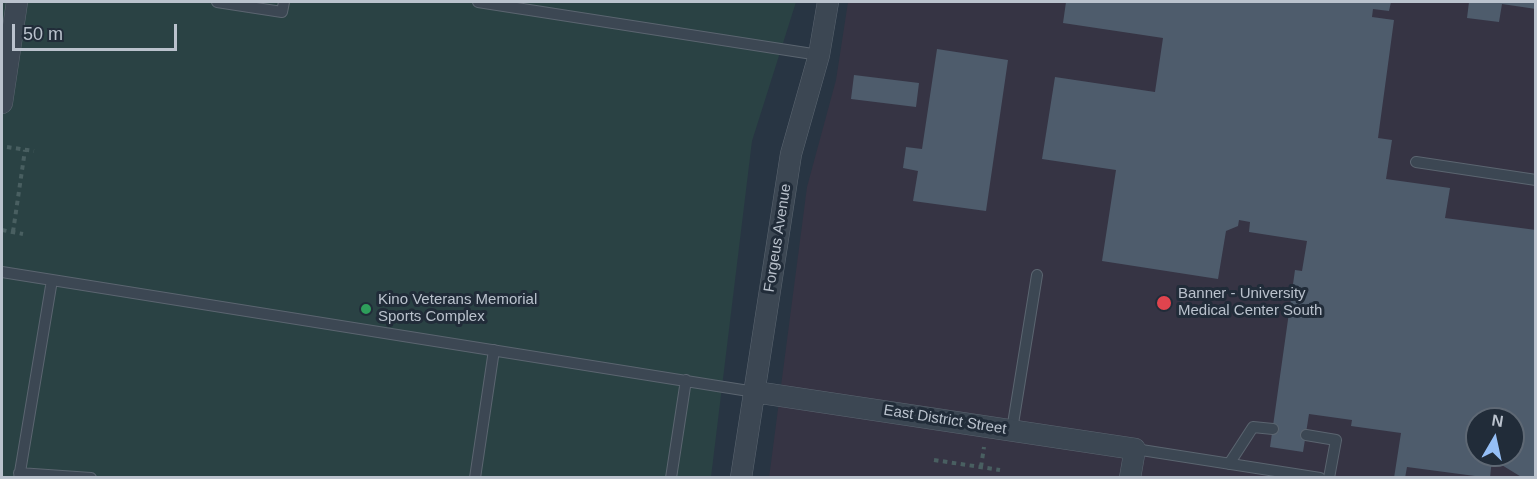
<!DOCTYPE html>
<html>
<head>
<meta charset="utf-8">
<style>
  body { margin:0 }
  #map { position:relative; width:1537px; height:479px; overflow:hidden; background:#283543; font-family:Arial,sans-serif }
  canvas { display:block }
  .frame { position:absolute; inset:0; border:3px solid #bac2cd; pointer-events:none }
  .north { position:absolute; left:1465px; top:407px; width:60px; height:60px; box-sizing:border-box; background:#212c39; border:2px solid #5e6874; border-radius:50%; rotate:9deg; font-size:16px; font-weight:700; line-height:24px; text-align:center; color:#bac2cd }
  .north::after { content:''; display:block; margin:auto; width:21px; height:27px; background:#95bff6; clip-path:polygon(50% 0,100% 100%,50% 72%,0 100%) }
  .scale { position:absolute; left:12px; top:24px; width:165px; height:27px; box-sizing:border-box; border:3px solid #bac2cd; border-top:0; padding-left:8px; font-size:18px; line-height:21px; white-space:nowrap; color:#bac2cd; -webkit-text-stroke:4px #212c39; paint-order:stroke }
</style>
</head>
<body>
<div id="map">
<canvas width="1537" height="479"></canvas>
<div class="frame"></div>
<div class="north">N</div>
<div class="scale">50 m</div>
</div>
<script>
const context = document.querySelector('canvas').getContext('2d');
context.lineJoin = 'round';
function paint(path, color) {
  context.fillStyle = color;
  context.fill(path, 'evenodd');
}
function toPath(rows) {
  const path = new Path2D();
  for (const r of rows) {
    path.moveTo(r[0], r[1]);
    for (let i = 2; i < r.length; i += 2) path.lineTo(r[i], r[i + 1]);
  }
  return path;
}
function stroke(path, color, width, dash) {
  context.strokeStyle = color;
  context.lineWidth = width;
  context.lineCap = dash ? 'butt' : 'round';
  context.setLineDash(dash || []);
  context.stroke(path);
}
function label(font, color, halo, rows, align = 'center') {
  context.font = font + ' Arial,sans-serif';
  context.lineWidth = 6;
  context.setLineDash([]);
  context.textBaseline = 'middle';
  context.strokeStyle = halo;
  context.fillStyle = color;
  for (const [text, x, y, turn = 0] of rows) {
    context.save();
    context.translate(x, y);
    context.rotate((+turn || 0) * Math.PI / 180);
    context.textAlign = isNaN(turn) ? turn : align;
    if (halo) context.strokeText(text, 0, 0);
    context.fillText(text, 0, 0);
    context.restore();
  }
}
paint(toPath([
  [848,2,1535,2,1535,477,769,478,807,187,836,80],
  [1477,419,1513,419,1513,455,1477,455]
]), '#363444');
paint(toPath([
  [2,2,796,2,752,141,711,477,2,477]
]), '#2a4244');
paint(toPath([
  [1066,2,1391,2,1389,11,1373,9,1372,17,1394,20,1378,138,1392,140,1386,179,1450,188,1445,218,1536,230,1536,478,1523,478,1492,459,1490,478,1407,467,1405,478,1394,478,1401,433,1351,426,1352,420,1309,414,1303,452,1270,447,1295,270,1302,271,1307,241,1249,232,1250,222,1239,220,1238,226,1226,231,1218,279,1102,261,1116,170,1042,159,1055,77,1155,92,1163,38,1063,23],
  [1477,419,1513,419,1513,455,1477,455],
  [1469,2,1536,2,1536,9,1502,4,1499,22,1467,18],
  [937,49,1008,60,986,211,913,201,918,171,903,168,906,147,922,149],
  [854,75,919,83,916,107,851,99]
]), '#4e5c6c');
const lane = toPath([
  [217,2,282,12,284,2],
  [478,2,819,55],
  [1416,162,1536,180],
  [2,272,755,392],
  [1012,430,1037,275],
  [1306,435,1336,440,1329,478],
  [1135,449,1320,478],
  [1229,464,1253,427,1273,429],
  [19,473,91,478],
  [19,478,52,280],
  [475,478,494,350],
  [671,478,686,380]
]);
const street = toPath([
  [2,103,17,2],
  [755,392,1135,449,1130,478],
  [741,478,791,154,819,55,828,2]
]);
stroke(lane, '#5b6570', 12);
stroke(street, '#5b6570', 22);
stroke(toPath([
  [7,147,34,151],
  [2,230,23,234],
  [13,232,25,150],
  [934,460,1000,470],
  [981,467,984,447]
]), '#495f61', 4, [4.5, 4.5]);
stroke(lane, '#3c4753', 10);
stroke(street, '#3c4753', 21);
for (const [x, y, r, color] of [
  [1164,303,8,"#e0444e"],
  [366,309,6,"#2e9e5b"]
]) {
  const dot = new Path2D();
  dot.arc(x, y, r, 0, 2 * Math.PI);
  context.fillStyle = color;
  context.fill(dot);
  stroke(dot, '#212c39', 2);
}
label('15px', '#bac2cd', '#212c39', [
  ["Forgeus Avenue",778,238,-81],
  ["East District Street",945,420,9]
]);
label('15px', '#bac2cd', '#212c39', [
  ["Banner - University",1178,294],
  ["Medical Center South",1178,311],
  ["Kino Veterans Memorial",378,300],
  ["Sports Complex",378,317]
], 'left');
</script>
</body>
</html>
